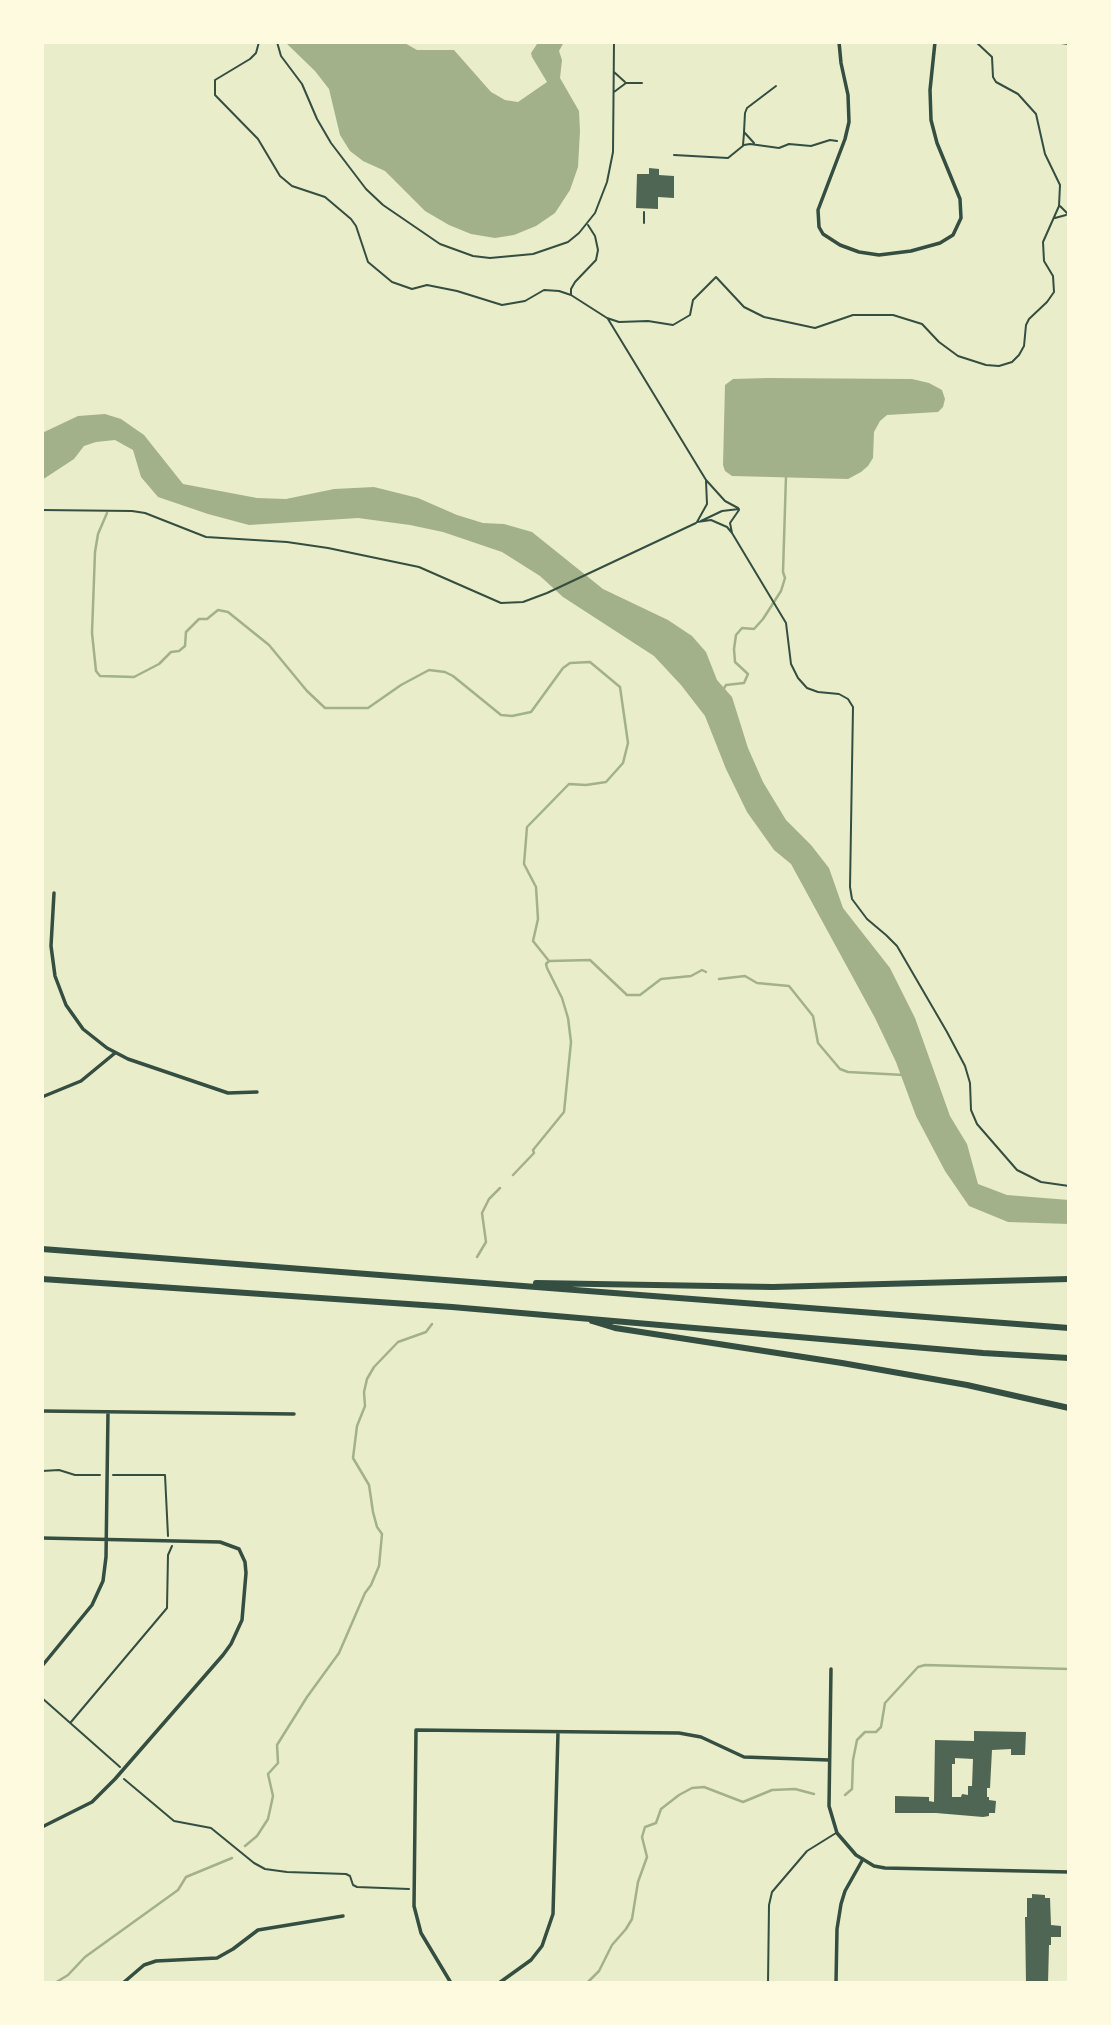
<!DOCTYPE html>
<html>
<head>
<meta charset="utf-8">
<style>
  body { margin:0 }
  #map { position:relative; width:1111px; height:2025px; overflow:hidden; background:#e9edc9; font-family:Poppins,sans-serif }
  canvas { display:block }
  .frame { position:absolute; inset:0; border:44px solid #fefae0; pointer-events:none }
</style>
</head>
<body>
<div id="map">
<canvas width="1111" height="2025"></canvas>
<div class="frame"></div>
</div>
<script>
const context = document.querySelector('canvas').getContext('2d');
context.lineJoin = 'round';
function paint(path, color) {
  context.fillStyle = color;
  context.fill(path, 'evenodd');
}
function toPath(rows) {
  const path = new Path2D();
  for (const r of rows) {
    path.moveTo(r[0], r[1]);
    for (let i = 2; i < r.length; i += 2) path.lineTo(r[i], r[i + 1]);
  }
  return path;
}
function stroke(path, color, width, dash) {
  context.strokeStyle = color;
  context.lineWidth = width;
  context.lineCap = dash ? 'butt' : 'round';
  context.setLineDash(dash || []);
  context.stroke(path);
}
paint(toPath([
  [285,42,403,42,417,50,454,50,491,92,505,100,518,102,547,82,532,57,531,53,537,44,540,42,564,42,559,51,562,60,560,78,579,111,580,131,578,167,570,190,555,213,536,226,514,235,495,238,471,234,449,225,425,211,385,171,363,161,350,151,340,135,329,89,315,71],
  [768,378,912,379,929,383,942,390,945,399,943,407,938,412,887,415,880,421,874,432,873,458,868,466,861,472,848,479,732,476,725,471,723,465,725,385,733,379],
  [105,414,121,419,144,435,183,484,257,498,286,499,334,489,374,487,418,498,457,515,483,523,504,524,532,532,603,589,668,620,692,636,706,652,717,680,732,697,748,748,763,782,786,820,811,845,829,868,843,908,890,968,915,1018,950,1116,967,1144,978,1184,1007,1195,1069,1200,1069,1224,1008,1222,969,1206,945,1171,916,1116,896,1062,875,1018,791,864,774,850,747,812,726,769,705,716,681,685,654,656,563,597,540,576,502,552,443,532,410,525,358,518,249,525,208,514,158,497,141,477,133,450,115,440,96,442,84,446,74,459,42,480,42,433,78,416]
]), '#a3b18a');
stroke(toPath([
  [107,513,98,534,95,552,92,633,96,671,100,676,134,677,159,664,171,652,179,651,185,646,186,632,199,619,207,619,218,610,228,612,269,645,307,691,325,708,368,708,401,685,429,670,445,672,453,676,501,715,512,716,531,712,563,668,570,663,590,662,620,687,628,743,623,763,606,782,586,785,569,784,527,827,524,864,536,887,538,919,533,941,549,961,590,960,627,995,640,995,661,979,691,976,702,970,706,972],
  [723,690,726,685,744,683,748,674,735,662,734,649,736,635,742,628,754,629,763,619,781,591,785,578,783,572,786,476],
  [719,979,745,976,757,983,789,986,813,1016,818,1043,840,1069,848,1072,904,1075],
  [513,1175,534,1153,533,1150,564,1112,571,1042,568,1018,562,998,547,968,546,964,549,961],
  [477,1257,486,1242,482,1213,489,1199,500,1188],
  [845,1795,852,1789,853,1760,857,1740,865,1732,876,1732,881,1727,885,1703,918,1667,925,1665,1069,1669],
  [245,1846,257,1836,268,1819,273,1796,268,1774,278,1763,277,1745,307,1697,339,1653,365,1593,371,1585,379,1566,382,1534,377,1527,373,1512,369,1485,353,1458,357,1426,365,1406,364,1392,367,1379,374,1367,398,1342,426,1332,432,1324],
  [55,1983,68,1975,85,1957,178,1890,186,1877,232,1858],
  [587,1983,599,1971,612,1945,626,1929,632,1919,638,1882,647,1857,642,1837,645,1827,656,1823,661,1809,679,1795,692,1788,704,1787,743,1802,772,1790,795,1789,814,1794]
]), '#a3b18a', 2.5);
paint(toPath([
  [649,168,659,169,659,175,674,176,674,198,658,197,658,209,636,208,637,174,649,174],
  [974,1731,1026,1732,1025,1755,1011,1755,1011,1749,992,1750,990,1788,987,1788,987,1797,989,1797,989,1800,996,1801,995,1813,989,1813,989,1816,983,1817,936,1813,895,1813,895,1796,929,1797,929,1801,934,1802,935,1740,974,1741],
  [955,1758,973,1759,972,1786,968,1786,968,1795,962,1794,961,1797,952,1797,952,1764,955,1764],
  [1032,1894,1045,1895,1045,1898,1050,1898,1051,1925,1061,1926,1061,1937,1051,1937,1051,1945,1049,1945,1048,1983,1026,1983,1025,1917,1027,1917,1027,1898,1032,1898]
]), '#4f6655');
stroke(toPath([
  [259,42,256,53,250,59,215,80,215,95,258,139,280,176,292,186,325,197,351,219,356,226,368,262,392,282,412,289,427,285,457,291,502,305,525,301,544,290,559,291,571,295,607,318,619,322,648,321,673,325,690,315,693,300,716,277,744,307,764,317,815,328,853,315,893,315,922,324,939,342,958,356,986,365,999,366,1012,362,1019,355,1024,346,1026,325,1029,319,1047,302,1054,292,1053,276,1044,261,1043,242,1059,206,1060,185,1045,154,1036,114,1018,94,996,82,993,77,992,57,976,42],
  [277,42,281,56,302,84,317,119,331,143,366,189,383,205,440,244,473,256,490,258,533,254,568,242,579,233,595,213,607,182,613,152,614,42],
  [1053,42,1069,44],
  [614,72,625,82],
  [614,92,626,83,642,83],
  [754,143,744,132,745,113,747,108,776,86],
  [743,145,744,133],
  [674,155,728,158,744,145,750,144,779,148,789,144,811,146,830,140,837,141],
  [1060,206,1069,215],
  [1055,218,1066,215],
  [644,223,644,212],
  [571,295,571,289,575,282,596,260,598,250,595,236,588,225],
  [608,319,706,480,725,501,738,508],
  [42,510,132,511,145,513,206,537,287,542,328,548,419,567,501,603,523,602,547,593,696,523],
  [701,521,722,511,739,509],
  [697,522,711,520,727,527,732,533,786,623,791,664,798,678,807,688,818,692,839,694,848,699,853,707,850,887,852,899,867,919,886,935,897,946,947,1032,965,1066,970,1083,971,1110,977,1124,1017,1170,1041,1182,1069,1186],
  [697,522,707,504,706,481],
  [732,533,730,523,739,510],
  [42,1471,59,1470,75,1475,100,1475],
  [113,1475,165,1475,168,1536],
  [42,1698,120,1767],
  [71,1722,167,1608,168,1555,172,1546],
  [124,1779,174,1821,211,1828,254,1863,265,1869,287,1872,346,1874,350,1876,353,1885,357,1887,409,1889]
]), '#344e41', 2);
stroke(toPath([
  [768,1983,769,1905,772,1892,807,1851,836,1833]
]), '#344e41', 2);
stroke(toPath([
  [839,42,841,63,848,95,849,122,845,139,818,210,819,227,823,234,840,245,859,252,879,255,911,251,940,243,953,235,961,218,960,199,937,143,931,120,930,90,935,42],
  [54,893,51,946,55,976,66,1005,83,1029,107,1048,128,1059,228,1093,257,1092],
  [42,1097,81,1081,115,1053],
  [42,1411,294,1414],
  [42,1538,220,1542,239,1549,245,1562,246,1573,242,1620,231,1644,223,1655,115,1779,92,1802,42,1827],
  [42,1666,92,1605,103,1581,106,1557,108,1412],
  [831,1669,829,1806,837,1833,856,1855,874,1866,885,1868,1069,1872],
  [123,1983,144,1965,156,1961,217,1958,233,1949,258,1930,343,1916],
  [451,1983,421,1933,414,1906,416,1730,679,1733,701,1737,744,1757,829,1760],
  [499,1983,531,1960,542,1946,553,1914,558,1732],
  [836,1983,837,1929,841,1904,845,1891,863,1859]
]), '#344e41', 3.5);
stroke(toPath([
  [42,1249,1069,1328],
  [42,1279,452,1307,983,1353,1069,1358],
  [536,1283,773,1287,1069,1279],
  [592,1321,615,1328,842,1363,967,1385,1069,1408]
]), '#344e41', 6);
</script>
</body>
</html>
